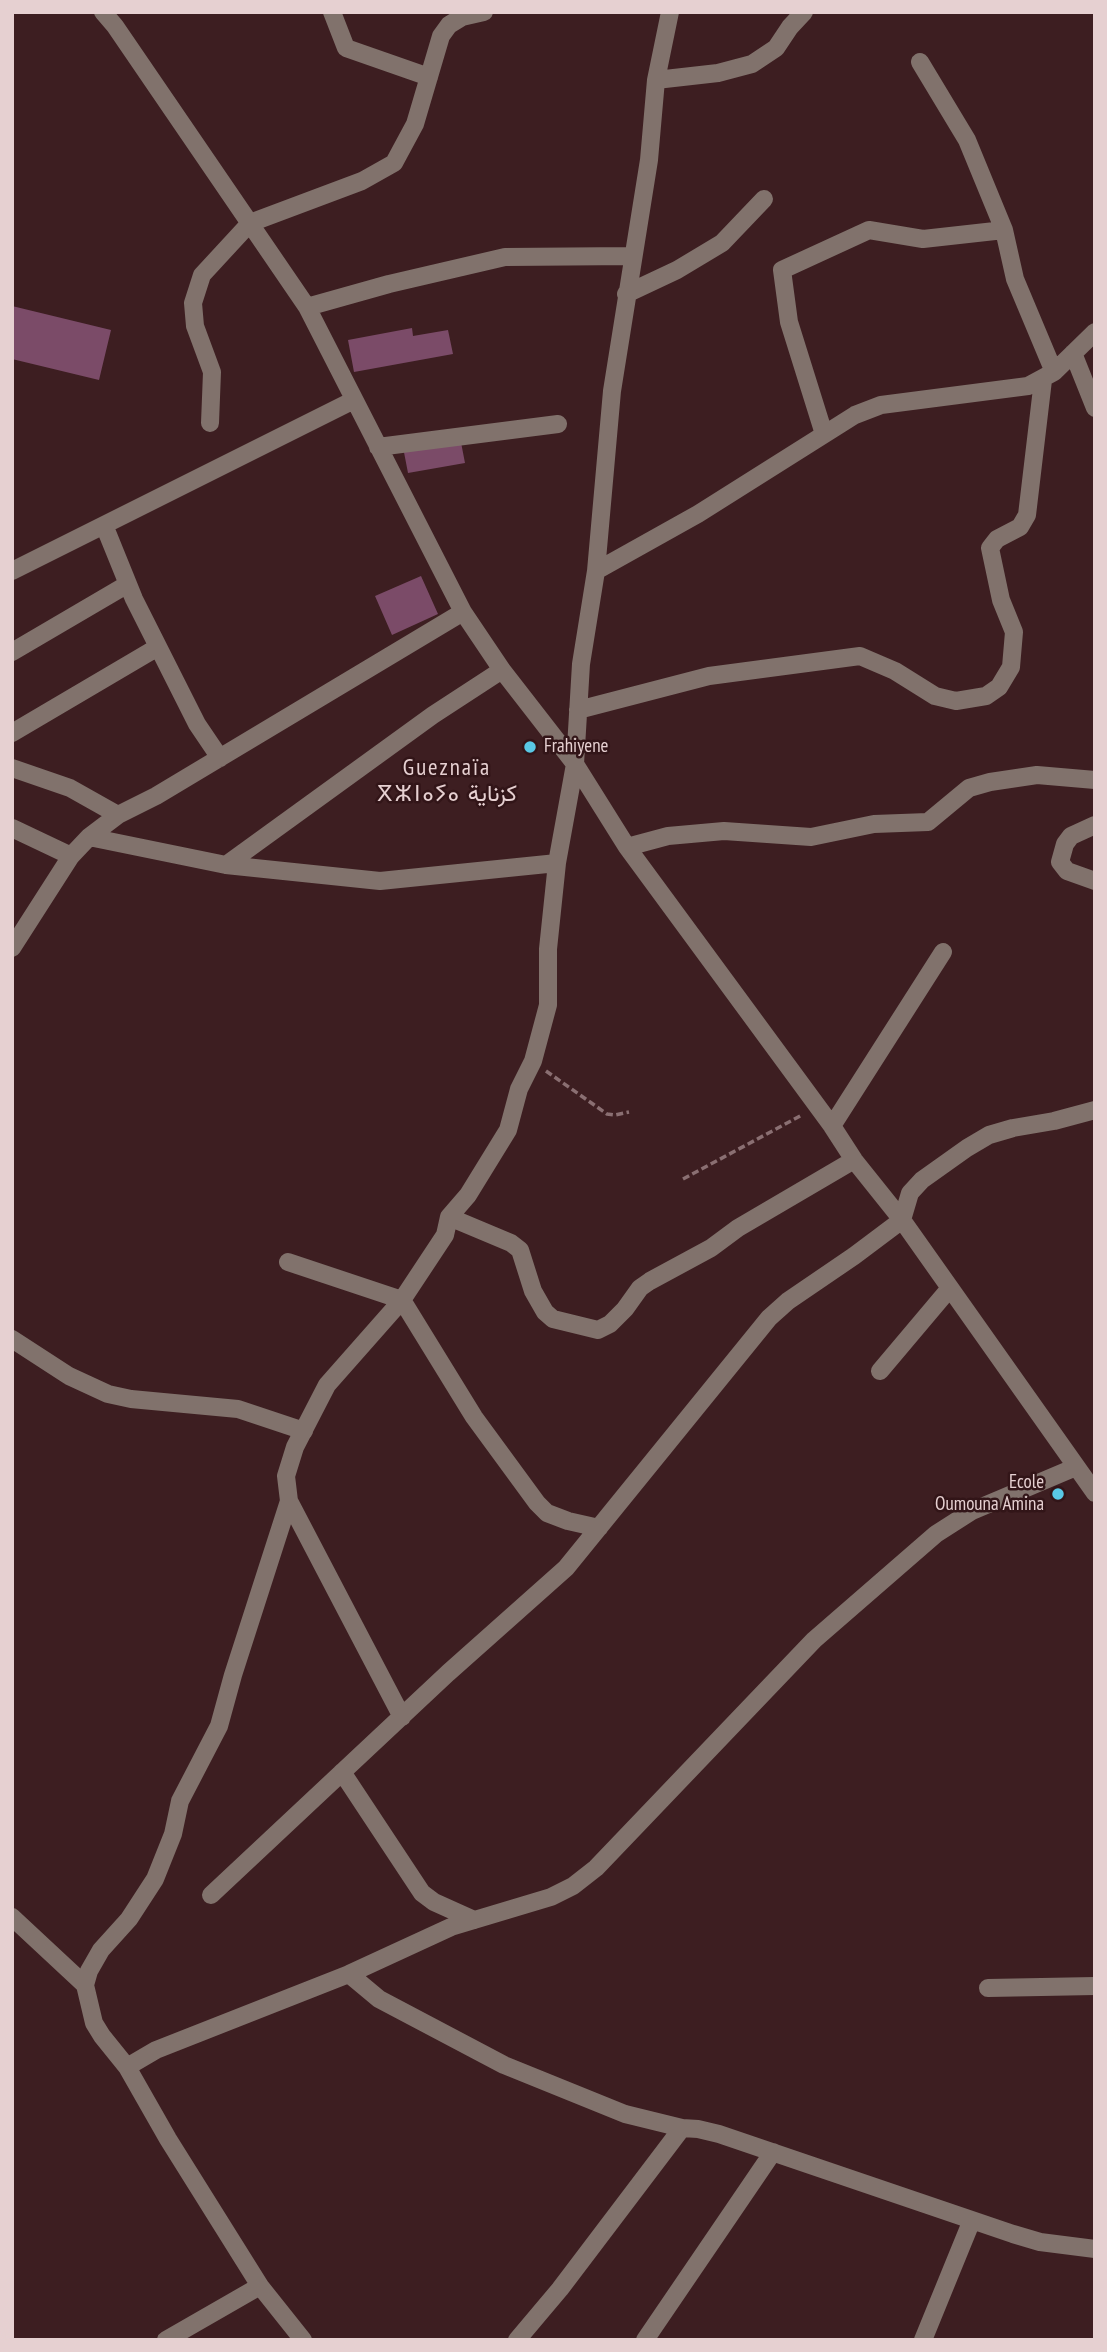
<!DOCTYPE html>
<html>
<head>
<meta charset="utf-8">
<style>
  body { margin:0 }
  #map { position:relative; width:1107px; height:2352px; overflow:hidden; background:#3d1e21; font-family:"PT Sans Narrow",sans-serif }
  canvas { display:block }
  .frame { position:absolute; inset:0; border:14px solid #e6d0d1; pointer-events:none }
</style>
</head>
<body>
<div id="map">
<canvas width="1107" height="2352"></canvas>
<div class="frame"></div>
</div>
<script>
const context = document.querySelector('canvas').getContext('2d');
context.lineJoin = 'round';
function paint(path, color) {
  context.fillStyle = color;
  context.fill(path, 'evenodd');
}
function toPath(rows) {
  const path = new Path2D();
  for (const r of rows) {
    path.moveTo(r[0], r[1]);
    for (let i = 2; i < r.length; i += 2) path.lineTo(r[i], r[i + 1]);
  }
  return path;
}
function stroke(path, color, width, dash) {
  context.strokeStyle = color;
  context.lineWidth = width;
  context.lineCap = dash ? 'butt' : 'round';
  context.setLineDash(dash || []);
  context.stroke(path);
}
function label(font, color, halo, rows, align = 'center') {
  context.font = font + ' "PT Sans Narrow",Vazirmatn,"Noto Sans Tifinagh",sans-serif';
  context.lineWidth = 5;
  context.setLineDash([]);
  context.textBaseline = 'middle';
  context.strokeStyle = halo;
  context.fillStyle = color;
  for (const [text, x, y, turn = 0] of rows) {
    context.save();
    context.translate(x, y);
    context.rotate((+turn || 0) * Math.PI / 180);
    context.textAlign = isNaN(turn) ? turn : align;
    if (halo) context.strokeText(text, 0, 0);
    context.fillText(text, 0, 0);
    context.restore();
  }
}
paint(toPath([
  [12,306,111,330,99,380,12,359],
  [412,328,413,336,448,330,453,354,354,372,348,340],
  [459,432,465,463,408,473,402,442],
  [421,576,438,614,392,635,375,596]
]), '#7b4b68');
stroke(toPath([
  [546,1071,607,1114,615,1115,629,1112],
  [683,1179,802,1115]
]), '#8a6f72', 3.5, [7, 3.5]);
stroke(toPath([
  [103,12,115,26,307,307,463,612,502,670,575,764,627,847,832,1126,854,1160,902,1220,1095,1493],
  [332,12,346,48,429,77],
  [920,62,967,140,1004,230,1015,279,1054,372],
  [656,80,718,73,752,64,776,48,790,27,804,12],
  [626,294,677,270,722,243,764,199],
  [307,307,389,284,505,257,633,256],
  [1073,353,1095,408],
  [210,423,212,372,195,326,193,303,202,275,250,223,362,181,394,163,415,124,441,36,449,25,462,17,484,12],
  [824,434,789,322,782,270,869,230,923,239,1004,230],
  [378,447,558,424],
  [104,525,134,599,197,724,220,758],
  [12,571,354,400],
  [596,571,698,514,855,415,881,405,1028,386,1054,372,1095,332],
  [12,652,128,584],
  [578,710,709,676,860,656,895,671,935,696,956,701,986,696,999,687,1011,667,1014,632,1001,600,990,548,997,539,1020,527,1027,515,1043,380],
  [12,733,158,647],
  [12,768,70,788,118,815],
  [1095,825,1071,836,1065,844,1060,862,1067,871,1095,881],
  [12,828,71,856],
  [89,837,226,865,380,881,557,863],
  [627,847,668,836,724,831,811,837,874,824,928,822,969,788,990,782,1037,775,1095,780],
  [226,865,433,715,502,670],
  [12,948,71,856,89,837,118,815,156,796,463,612],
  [832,1126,943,952],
  [449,1217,511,1243,520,1250,533,1291,545,1312,553,1319,598,1330,610,1324,625,1309,640,1288,650,1281,711,1248,738,1228,854,1160],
  [288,1262,402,1300,474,1417,537,1503,547,1513,568,1521,599,1528],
  [12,1339,69,1376,108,1394,131,1399,238,1409,304,1431],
  [880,1371,950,1288],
  [289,1501,402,1717],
  [342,1772,422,1893,434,1902,474,1920],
  [211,1895,448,1673,566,1568,769,1318,788,1301,854,1256,902,1220,910,1193,922,1180,967,1148,989,1135,1013,1128,1054,1121,1095,1110],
  [12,1917,85,1985],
  [349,1974,379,1999,504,2065,625,2114,682,2128],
  [988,1988,1095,1986],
  [127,2067,156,2050,349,1974,451,1927,551,1897,573,1886,596,1868,814,1640,936,1534,972,1511,1076,1467],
  [166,2340,260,2286],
  [303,2340,260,2286,168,2139,127,2067,102,2036,94,2023,85,1985,89,1971,101,1950,129,1919,155,1879,173,1834,180,1801,219,1726,233,1675,289,1501,286,1476,295,1447,327,1385,402,1300,445,1235,449,1217,468,1195,508,1130,519,1089,533,1061,548,1005,548,949,557,863,575,764,581,664,596,571,612,391,649,160,656,80,670,12],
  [517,2340,560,2289,682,2128,698,2129,719,2134,1013,2234,1040,2242,1095,2249],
  [645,2340,773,2152],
  [923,2340,972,2220]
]), '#81726c', 18);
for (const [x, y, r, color] of [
  [530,747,7,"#59c8e5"],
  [1058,1494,7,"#59c8e5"]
]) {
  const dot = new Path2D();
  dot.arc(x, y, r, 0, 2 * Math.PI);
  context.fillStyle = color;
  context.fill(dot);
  stroke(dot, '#321518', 2.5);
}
label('19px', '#e6d0d1', '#321518', [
  ["Frahiyene",544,747],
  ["Ecole",1044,1483,"right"],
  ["Oumouna Amina",1044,1505,"right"]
], 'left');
context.letterSpacing = '2px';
label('23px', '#e6d0d1', '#321518', [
  ["Gueznaïa",447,768],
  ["ⴳⵣⵏⴰⵢⴰ كزناية",447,794]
]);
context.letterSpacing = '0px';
</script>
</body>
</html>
